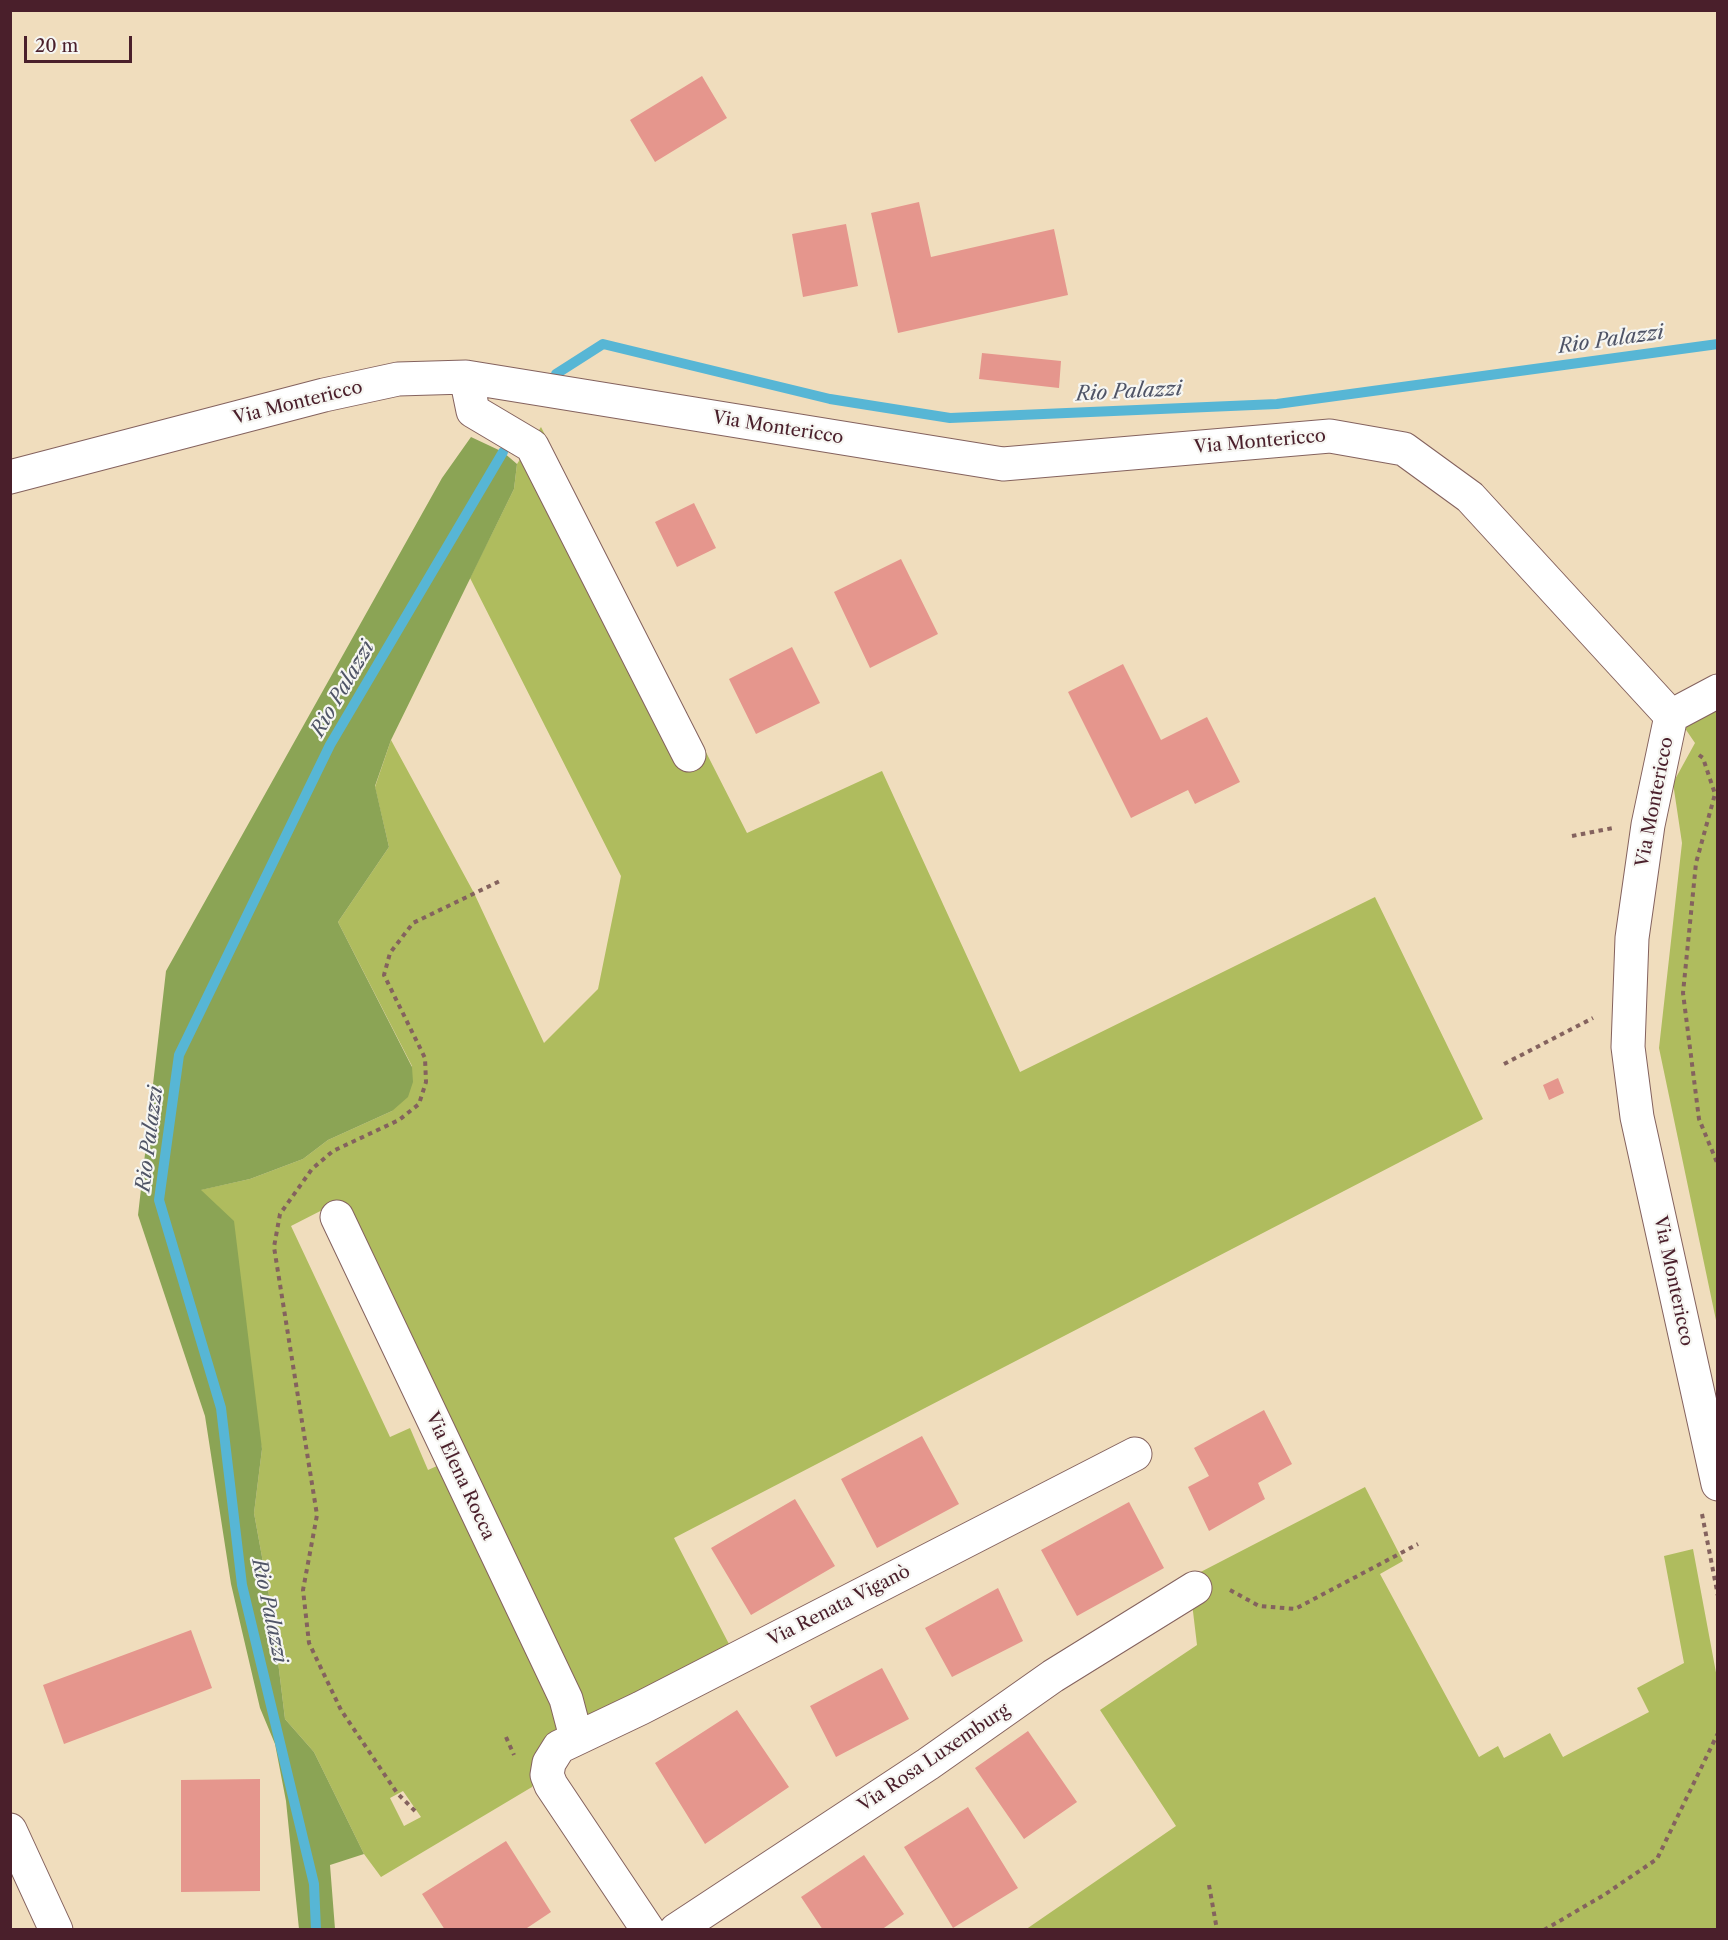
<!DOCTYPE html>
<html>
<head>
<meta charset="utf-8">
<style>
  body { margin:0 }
  #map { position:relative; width:1728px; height:1940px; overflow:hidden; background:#f0ddbd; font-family:"Libre Caslon Text",serif }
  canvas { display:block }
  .frame { position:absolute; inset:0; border:12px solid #4a1f2b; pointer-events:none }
  .scale { position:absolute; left:24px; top:36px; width:108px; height:27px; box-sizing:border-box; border:3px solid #4a1f2b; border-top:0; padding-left:8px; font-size:18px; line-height:21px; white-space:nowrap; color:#4a1f2b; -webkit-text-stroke:4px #f6f6f2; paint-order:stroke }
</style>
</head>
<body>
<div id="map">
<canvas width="1728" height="1940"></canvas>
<div class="frame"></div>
<div class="scale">20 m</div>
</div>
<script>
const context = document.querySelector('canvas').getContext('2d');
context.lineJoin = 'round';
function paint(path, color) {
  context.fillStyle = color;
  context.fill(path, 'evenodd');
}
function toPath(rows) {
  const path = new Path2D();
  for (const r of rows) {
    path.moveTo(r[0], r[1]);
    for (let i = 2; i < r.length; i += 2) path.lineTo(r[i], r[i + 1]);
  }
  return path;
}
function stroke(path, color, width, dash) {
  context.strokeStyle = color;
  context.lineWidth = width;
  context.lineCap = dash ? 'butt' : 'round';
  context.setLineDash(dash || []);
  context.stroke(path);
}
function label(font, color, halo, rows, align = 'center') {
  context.font = font + ' "Libre Caslon Text",serif';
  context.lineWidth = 4.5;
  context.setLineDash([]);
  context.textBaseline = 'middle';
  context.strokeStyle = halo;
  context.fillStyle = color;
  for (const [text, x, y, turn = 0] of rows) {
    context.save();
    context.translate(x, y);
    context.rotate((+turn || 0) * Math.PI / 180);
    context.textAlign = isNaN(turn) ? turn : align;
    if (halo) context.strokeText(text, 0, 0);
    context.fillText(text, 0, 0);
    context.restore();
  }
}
paint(toPath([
  [541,427,747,833,882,771,1020,1072,1375,897,1483,1119,674,1538,730,1646,607,1711,571,1721,532,1787,381,1877,364,1854,314,1752,285,1719,272,1612,254,1513,262,1449,200,1190,250,1179,303,1159,328,1140,392,1111,412,1066,338,922,389,847,375,787,391,740,474,893,544,1043,598,989,621,876,470,578,514,489,517,464],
  [336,1203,457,1457,428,1470,410,1428,390,1437,291,1226],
  [403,1791,421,1817,404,1826,390,1798],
  [1717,702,1717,1325,1659,1048,1682,843,1673,783,1695,743,1680,721],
  [1365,1487,1403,1561,1380,1574,1479,1757,1498,1746,1504,1758,1550,1733,1563,1757,1649,1712,1637,1688,1684,1663,1664,1556,1693,1549,1717,1678,1717,1929,1025,1930,1176,1826,1100,1710,1197,1645,1189,1578]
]), '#afbc5e');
paint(toPath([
  [471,437,503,452,517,464,514,489,391,740,375,786,389,847,338,922,412,1067,413,1082,408,1097,392,1111,328,1140,303,1159,250,1179,201,1190,234,1221,262,1449,254,1513,272,1612,285,1719,314,1752,364,1854,330,1865,335,1929,299,1929,286,1801,275,1744,260,1708,231,1584,205,1416,138,1215,166,971,442,478]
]), '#8ba455');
stroke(toPath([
  [556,374,603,344,830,399,950,418,1277,404,1718,344],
  [316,1930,314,1884,242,1585,221,1408,159,1200,179,1055,330,745,503,452]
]), '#57b6d5', 10);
paint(toPath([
  [702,76,727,118,655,162,630,120],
  [919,202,931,257,1054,229,1068,295,898,333,871,213],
  [846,224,858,286,803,297,792,234],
  [982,353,1061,361,1059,388,979,379],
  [694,503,716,548,677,567,655,522],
  [901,559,938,634,870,668,834,592],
  [792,647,820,703,756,734,729,679],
  [1123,664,1161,740,1207,717,1240,782,1195,804,1188,790,1131,818,1068,692],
  [1558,1078,1564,1093,1549,1100,1543,1085],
  [1264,1410,1292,1464,1258,1483,1265,1499,1209,1531,1188,1487,1209,1476,1194,1448],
  [922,1436,959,1504,877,1548,841,1479],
  [795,1499,835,1566,751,1615,711,1548],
  [1129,1502,1164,1568,1077,1616,1041,1550],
  [998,1588,1023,1641,952,1677,925,1628],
  [191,1630,212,1688,64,1744,43,1685],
  [882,1668,909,1719,836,1757,810,1706],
  [737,1710,789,1787,705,1844,655,1763],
  [1028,1731,1077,1802,1024,1839,975,1768],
  [260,1779,260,1891,181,1892,181,1780],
  [968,1807,1018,1888,953,1928,904,1847],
  [506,1841,551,1912,524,1930,445,1930,422,1894],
  [864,1855,904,1914,881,1930,823,1930,801,1897]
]), '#e5968d');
const minor = toPath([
  [466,377,473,411,532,446,689,755],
  [10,477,324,395,398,379,466,377,1003,464,1330,436,1404,449,1470,497,1671,716,1648,825,1632,938,1628,1047,1637,1117,1718,1484],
  [1671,716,1718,691],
  [337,1217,566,1699,576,1737],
  [10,1830,56,1930],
  [648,1930,551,1785,547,1775,549,1763,559,1747,641,1708,1135,1454],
  [676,1930,928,1764,1053,1676,1195,1588]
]);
stroke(minor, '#84625e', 35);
stroke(toPath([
  [1699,755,1703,758,1715,794,1696,863,1683,993,1699,1119,1718,1165],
  [1572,836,1613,828],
  [1504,1064,1593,1018],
  [1702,1514,1718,1596],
  [1230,1590,1259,1606,1295,1609,1418,1544],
  [506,1737,514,1755],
  [415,1811,397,1793,341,1710,309,1643,303,1590,317,1515,274,1247,280,1214,312,1169,333,1151,399,1120,419,1104,426,1082,425,1058,384,975,390,953,413,923,500,881],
  [1209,1885,1217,1930],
  [1544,1930,1604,1895,1657,1859,1718,1733]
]), '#84625e', 4, [4.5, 4.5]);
stroke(minor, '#fff', 33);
label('18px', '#4a1f2b', '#f6f6f2', [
  ["Via Montericco",298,403,-14],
  ["Via Montericco",778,428,9],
  ["Via Montericco",1260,442,-5],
  ["Via Montericco",1655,802,-79],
  ["Via Montericco",1673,1281,78],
  ["Via Elena Rocca",460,1476,65],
  ["Via Renata Viganò",839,1606,-27],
  ["Via Rosa Luxemburg",934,1758,-34]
]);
label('italic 20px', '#4f5466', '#f6f6f2', [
  ["Rio Palazzi",1611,340,-8],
  ["Rio Palazzi",1129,392,-3],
  ["Rio Palazzi",343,689,-60],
  ["Rio Palazzi",150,1139,-83],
  ["Rio Palazzi",269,1611,78]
]);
</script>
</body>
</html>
